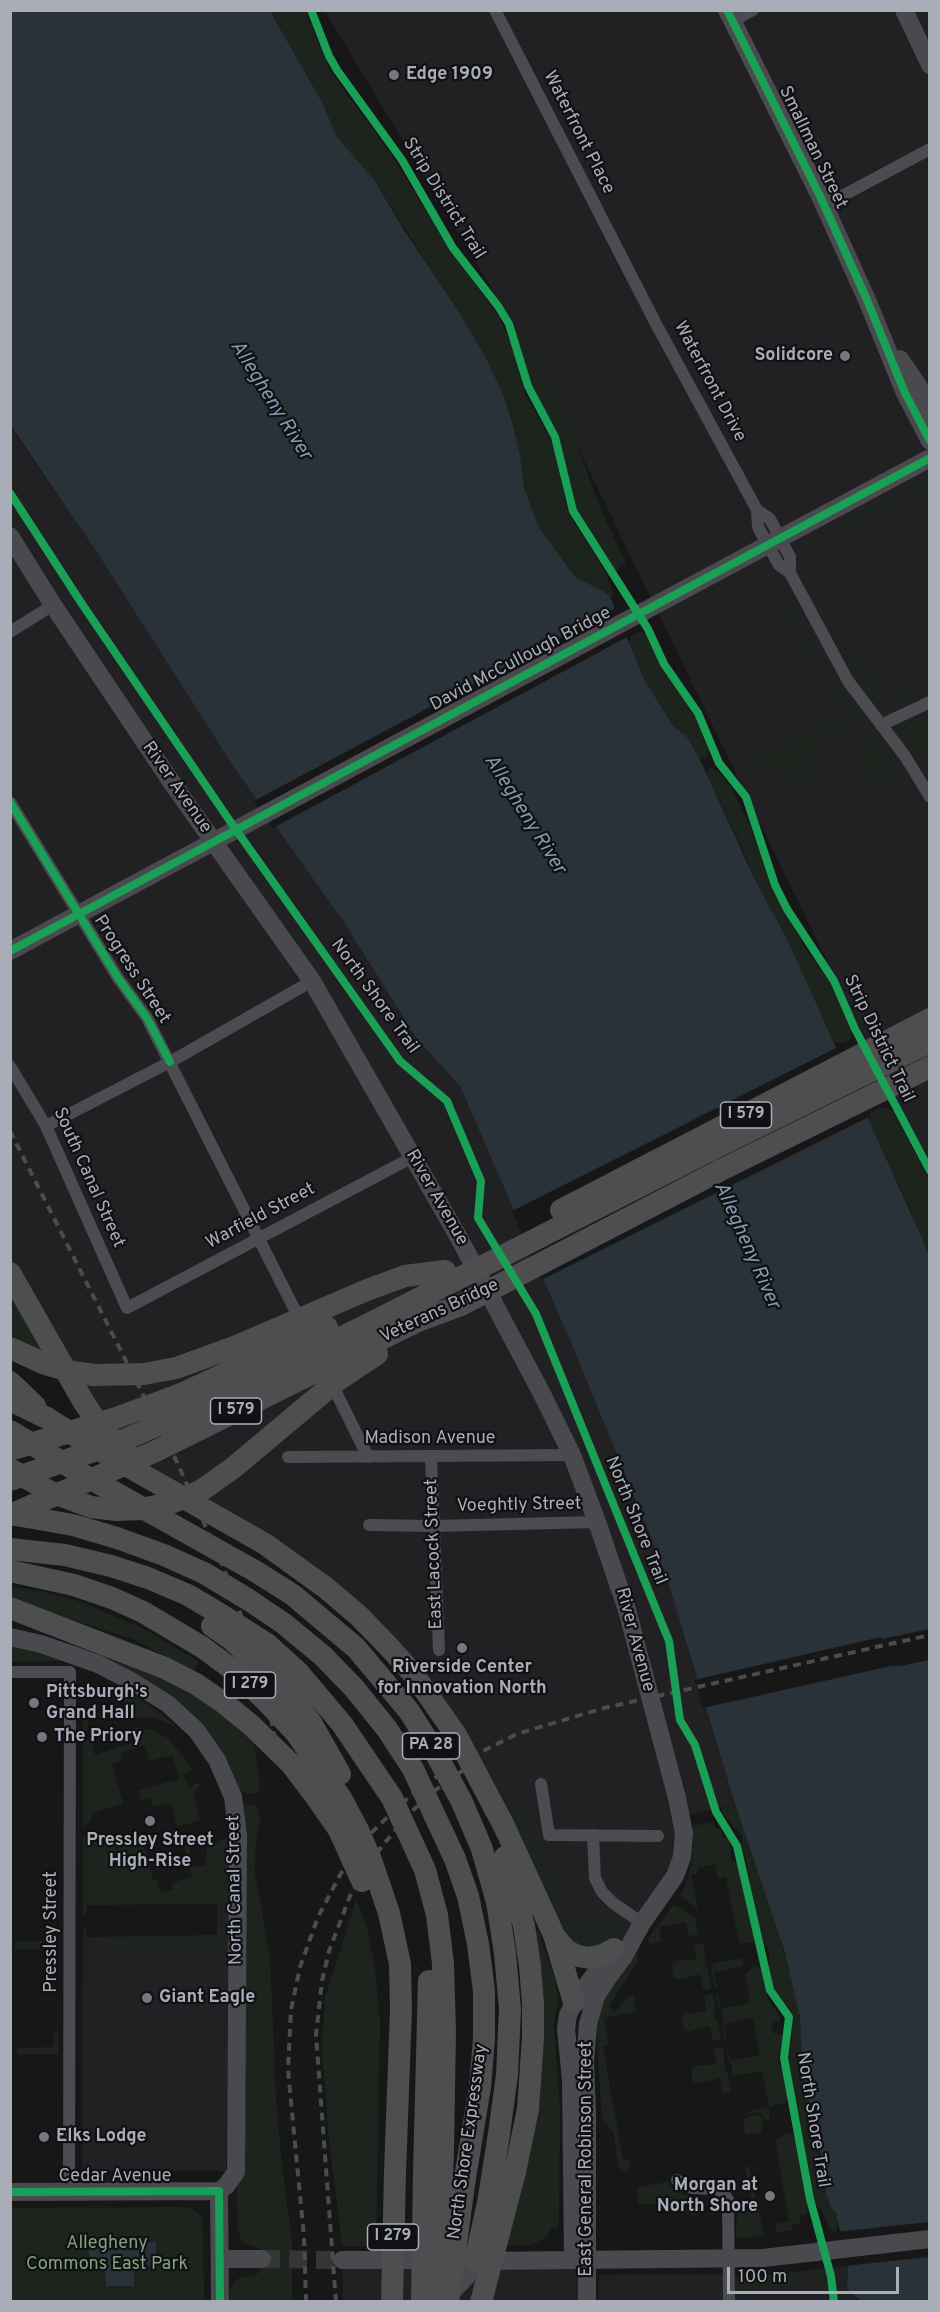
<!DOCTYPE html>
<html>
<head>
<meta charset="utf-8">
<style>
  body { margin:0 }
  #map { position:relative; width:940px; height:2312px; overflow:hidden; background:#171717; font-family:Overpass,sans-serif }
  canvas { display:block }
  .frame { position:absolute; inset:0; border:12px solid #a8adb8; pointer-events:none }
  .scale { position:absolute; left:727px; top:2267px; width:172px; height:27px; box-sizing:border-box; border:3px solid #a8adb8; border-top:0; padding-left:8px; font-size:18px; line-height:21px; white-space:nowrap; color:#a8adb8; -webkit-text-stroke:4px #111113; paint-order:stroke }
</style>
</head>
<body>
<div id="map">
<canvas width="940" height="2312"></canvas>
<div class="frame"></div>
<div class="scale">100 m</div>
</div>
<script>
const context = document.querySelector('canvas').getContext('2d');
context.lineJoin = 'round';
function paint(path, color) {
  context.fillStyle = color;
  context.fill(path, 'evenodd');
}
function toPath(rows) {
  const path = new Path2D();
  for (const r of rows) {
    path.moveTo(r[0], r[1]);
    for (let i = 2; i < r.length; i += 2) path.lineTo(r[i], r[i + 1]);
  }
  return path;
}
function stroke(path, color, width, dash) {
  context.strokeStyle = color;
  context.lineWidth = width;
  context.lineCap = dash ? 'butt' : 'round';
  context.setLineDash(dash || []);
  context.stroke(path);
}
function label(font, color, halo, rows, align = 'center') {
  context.font = font + ' Overpass,sans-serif';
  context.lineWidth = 4.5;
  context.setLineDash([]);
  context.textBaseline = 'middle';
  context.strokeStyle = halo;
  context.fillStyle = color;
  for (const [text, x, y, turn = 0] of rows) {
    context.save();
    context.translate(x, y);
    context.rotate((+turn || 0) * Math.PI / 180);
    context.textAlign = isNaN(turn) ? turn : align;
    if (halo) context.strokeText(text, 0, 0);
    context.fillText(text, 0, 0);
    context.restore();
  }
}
paint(toPath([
  [325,11,929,11,929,1172,539,367],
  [10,426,98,554,233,766,345,924,417,1039,460,1086,575,1352,665,1572,735,1804,681,1817,682,1857,642,1923,614,1949,578,1956,504,1826,390,1648,119,1446,11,1273],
  [83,1944,229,1944,226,2171,82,2171],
  [342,2260,587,2260,587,2301,343,2301],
  [848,2266,847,2289,861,2301,598,2302,599,2275,714,2274,739,2278]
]), '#212123');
paint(toPath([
  [270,11,305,11,330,70,394,159,451,251,500,318,516,357,524,392,554,446,566,504,571,518,603,568,614,594,610,597,603,591,575,577,538,526,524,488,520,455,512,422,503,394,486,358,375,181,337,137,323,104],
  [506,311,551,387,574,438,602,512,626,563,615,571,574,509,560,443,528,380,518,340],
  [929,480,929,485,819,545,811,545,812,542,839,526,920,482],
  [819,570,821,574,814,578,848,652,808,576],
  [781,590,815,651,805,657,776,592],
  [638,632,643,632,649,638,659,664,688,704,703,731,709,750,706,759,698,758,688,738,673,726,645,681,630,645,630,637],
  [856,652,866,666,883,702,929,680,929,686,906,697,900,704,885,710,865,687,863,678,849,655],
  [816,653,839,694,859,715,860,720,809,747,811,753,795,766,773,771,769,763,749,771,747,765,840,720,842,711,814,654],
  [926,716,929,725,929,736,925,739,929,749,929,767,916,746,908,741,900,730,902,727],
  [878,741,890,755,891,761,910,791,924,818,918,821,895,772,866,785,864,778,870,774,861,753,772,792,780,787,777,778,797,773,814,760,817,766],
  [710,767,720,773,732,789,751,828,776,896,808,953,829,981,851,1030,852,1036,850,1040,842,1043,835,1042,821,1016,787,939,754,878,743,850,707,775,708,769],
  [879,1108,886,1108,894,1112,929,1180,929,1258,909,1206,868,1119,871,1113],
  [906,1109,929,1151,929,1161,906,1115],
  [10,1289,43,1348,40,1350,34,1349,11,1335],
  [11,1586,44,1592,81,1602,142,1628,198,1661,194,1672,135,1640,11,1600],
  [66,1641,122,1658,197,1695,253,1738,260,1783,259,1793,248,1794,239,1790,206,1729,170,1696,65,1648],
  [12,1646,22,1647,67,1661,12,1662],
  [126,1690,155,1709,177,1728,156,1718,129,1717,126,1709,87,1720,89,1730,83,1731,83,1717,124,1706],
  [132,1727,151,1730,168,1738,188,1763,192,1769,183,1775,190,1787,199,1782,200,1786,193,1793,200,1818,198,1821,177,1827,171,1803,153,1807,151,1798,141,1801,138,1790,179,1779,172,1755,149,1761,144,1745,121,1753,122,1761,112,1764,123,1803,91,1814,92,1821,83,1826,83,1741,91,1740,95,1755,136,1742],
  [505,1796,528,1826,573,1929,599,1926,605,1920,604,1914,595,1906,597,1904,618,1921,615,1933,598,1951,568,1948,561,1923,545,1894],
  [234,1803,255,1805,259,1811,260,1820,256,1839,255,1873,270,1956,276,2100,282,2166,292,2241,292,2301,229,2302,230,2289,236,2280,241,2277,253,2276,261,2271,262,2252,261,2249,242,2243,237,2228],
  [735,1804,777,1925,796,1998,800,2018,802,2068,826,2193,838,2219,836,2231,829,2230,824,2215,812,2198,789,2070,788,2055,793,2032,791,2017,772,1986,769,1965,769,1950,762,1941,759,1933,741,1835,721,1812,724,1807],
  [713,1822,715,1828,721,1829,723,1837,729,1838,732,1861,737,1862,740,1866,754,1925,756,1939,753,1943,739,1943,726,1877,718,1878,715,1864,698,1868,699,1873,691,1875,698,1909,680,1896,686,1885,692,1862,693,1826],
  [92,1836,95,1837,98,1845,131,1837,133,1840,142,1838,153,1880,157,1879,161,1893,173,1889,172,1883,192,1877,189,1867,206,1865,207,1845,191,1846,189,1860,187,1862,184,1845,211,1838,214,1843,228,1837,229,1944,83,1944,83,1926,86,1927,86,1937,217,1935,217,1904,86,1905,86,1913,83,1915,83,1838],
  [356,1900,366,1924,375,1967,380,2022,376,2246,342,2246,328,2129,322,2047,325,1998],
  [674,1904,695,1918,698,1935,689,1936,686,1922,659,1927,661,1942,651,1944,652,1948,647,1940],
  [538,1930,555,1980,558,1999,554,2024,560,2110,559,2223,556,2229,552,2228,547,2236,538,2242,528,2245,506,2245,534,1933],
  [15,1941,57,1941,57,1949,15,1949],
  [703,1943,706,1968,708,1968,711,1988,703,1990,700,1974,677,1980,677,1978,674,1978,671,1964,674,1964,673,1961,697,1959,694,1944],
  [636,1953,638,1956,636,1965,609,2006,615,2011,628,1996,632,1995,634,1996,636,2012,604,2018,609,2046,603,2047,623,2160,629,2159,630,2167,627,2167,628,2172,625,2172,620,2169,618,2164,613,2131,602,2121,596,2022,604,1995],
  [742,1958,743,1966,714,1972,717,1987,714,1987,711,1967,713,1967,713,1963],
  [755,1966,762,1969,768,1999,780,2017,780,2021,774,2022,771,2028,773,2033,783,2035,778,2062,784,2072,788,2092,787,2102,769,2107,770,2120,765,2121,760,2112,747,2114,747,2112,769,2107,762,2071,733,2076,735,2091,731,2062,729,2062,726,2046,731,2061,760,2055,753,2018,724,2024,726,2039,724,2039,722,2010,720,2010,716,1994,718,1993,721,2009,750,2003,745,1974],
  [713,1994,716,2020,717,2020,721,2040,713,2041,710,2026,688,2032,687,2029,684,2030,682,2017,684,2017,684,2014,706,2011,704,1996],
  [54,2031,58,2031,58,2054,17,2054,17,2048,54,2047],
  [723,2047,725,2072,727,2072,731,2092,723,2093,720,2078,697,2084,697,2082,693,2082,691,2069,693,2068,693,2066,717,2064,714,2048],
  [83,2083,86,2083,87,2166,83,2166],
  [758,2114,763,2119,761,2133,745,2134,743,2119],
  [789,2133,796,2136,808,2205,806,2214,800,2215,801,2223,792,2225,793,2230,777,2233,775,2224,789,2221,775,2139],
  [749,2166,764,2236,736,2238,737,2210,752,2205,745,2167],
  [667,2182,676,2192,695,2197,698,2215,687,2214,686,2203,638,2204,638,2187],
  [178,2207,192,2208,203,2218,204,2301,11,2301,10,2208],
  [827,2269,825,2286,810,2281,809,2271],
  [801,2272,803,2283,738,2290,739,2280]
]), '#1d241e');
paint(toPath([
  [10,11,270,11,323,104,337,137,375,181,404,230,460,314,486,358,503,394,512,422,520,455,524,488,538,526,575,577,603,591,610,597,645,681,673,726,688,738,702,764,754,878,787,939,922,1238,930,1258,929,2301,861,2301,847,2289,848,2266,836,2213,831,2207,826,2193,821,2156,812,2122,802,2068,800,2018,784,1949,735,1804,665,1572,575,1352,460,1086,417,1039,345,924,233,766,98,554,11,426],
  [156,2242,156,2266,134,2267,134,2286,106,2286,105,2267,89,2266,89,2243]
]), '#2a3239');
paint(toPath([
  [617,607,629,636,273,828,254,801],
  [840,1046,871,1116,541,1280,512,1211],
  [929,1629,929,1660,900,1666,891,1666,703,1708,694,1680,881,1637,882,1639],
  [929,2222,929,2257,845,2266,836,2232]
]), '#171717');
stroke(toPath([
  [262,2259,342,2260]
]), '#343537', 18, [18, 9]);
stroke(toPath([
  [495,10,655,322,757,510,758,527,779,565,790,573],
  [732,21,753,10],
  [823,204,842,196,930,149],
  [757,510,770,519,790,557,790,573,848,681,905,756,930,797],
  [10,632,53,605],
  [881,725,930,702],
  [10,802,118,978,147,1018,301,1322],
  [10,1066,46,1126,127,1308,413,1157],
  [46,1126,170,1062,312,981],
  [330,1380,368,1457],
  [288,1457,572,1455],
  [431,1458,439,1650],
  [369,1525,433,1526,597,1522],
  [10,1672,70,1672,69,2192],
  [541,1784,549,1835,658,1836],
  [593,1835,595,1878,602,1892,613,1903,642,1923],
  [677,2180,692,2188,716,2189,724,2193,728,2200,729,2302]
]), '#4b4c50', 12);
stroke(toPath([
  [727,10,820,196,867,300,905,393,930,441],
  [904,10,930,65],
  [900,359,919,387,930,408],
  [10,536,53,605,170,780,312,981,458,1236,541,1392,572,1455,597,1522,627,1610,677,1798,684,1833,682,1857,675,1876,642,1923,624,1956,607,1979,596,1996,588,2024,585,2063,587,2111,587,2302],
  [10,951,127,888],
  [10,1637,41,1644,98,1664,133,1682,168,1704,197,1731,217,1760,233,1797,238,1835,236,2172,226,2186,219,2191],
  [219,2191,220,2302],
  [10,2192,219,2191],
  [220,2259,262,2259],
  [573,2259,571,2080,566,2029,568,2015,574,2002,610,1954],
  [342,2260,434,2260],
  [479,2261,763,2258,930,2239],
  [445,2299,467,2276,475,2261]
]), '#4a4a4e', 18);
stroke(toPath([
  [709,1151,930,1042],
  [719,1171,930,1067],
  [561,1210,930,1019],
  [10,1273,83,1401,99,1425,129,1455],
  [10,1382,35,1406],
  [10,1400,47,1418,85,1442,265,1544,326,1588,359,1616,390,1648,414,1675,456,1735,504,1826,554,1935,574,2002],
  [10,1431,82,1474,255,1571,293,1595,356,1648,409,1711,436,1754,462,1802,482,1849,497,1902,505,1953,510,2009,507,2075,499,2134,488,2203,475,2261],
  [10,1469,51,1492,91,1507,117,1510,142,1509],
  [10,1514,73,1525,117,1538,164,1555,204,1573,249,1600,283,1623,323,1656,354,1688,387,1729,413,1769,455,1859,468,1896,478,1944,484,1991,484,2039,480,2087,465,2178],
  [10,1549,65,1555,111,1566,148,1578,188,1595,220,1614,267,1644,299,1673,342,1724,392,1798,425,1870,437,1915,443,1963,445,2031,443,2149,439,2287,436,2302],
  [10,1571,74,1585,112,1598,143,1612,202,1647,236,1672,266,1701,296,1733,341,1798,359,1832,371,1860,389,1913,400,1964,401,2009,395,2173],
  [10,1608,165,1668,196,1684,224,1703,251,1725,292,1765,314,1794,339,1830,362,1881],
  [212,1626,231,1639,281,1684,310,1721,340,1774],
  [505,1857,524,1926,530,1966,533,2004,533,2038,528,2109,515,2172],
  [554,1936,567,1951,578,1956,590,1958,603,1955,614,1949],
  [424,2172,429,1981]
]), '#4e4e51', 22);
stroke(toPath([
  [10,1131,176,1460,223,1566,250,1640,269,1708,280,1763],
  [306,2302,304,2237,288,2070,291,2010,300,1967,318,1917,340,1875,365,1839,402,1803,428,1782,459,1763,517,1734,604,1708,930,1635],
  [336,2302,316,2035,322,1981,329,1951,350,1896,382,1846,411,1812,433,1792,465,1769]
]), '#4b4c4f', 4, [8, 6]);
stroke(toPath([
  [127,888,930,458]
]), '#4a4a4e', 18);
stroke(toPath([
  [10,1348,45,1364,73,1372,94,1375,144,1374,176,1368,234,1347,367,1290,405,1276,445,1271],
  [10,1450,116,1418,181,1394,327,1327],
  [10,1480,119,1442,184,1414,367,1325,709,1151],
  [142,1509,174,1502,202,1490,233,1468,338,1380,377,1354],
  [10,1515,156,1451,418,1321,461,1305,719,1171],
  [392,2302,395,2173],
  [422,2302,424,2172],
  [448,2302,465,2178],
  [481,2302,515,2172]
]), '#4e4e51', 22);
stroke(toPath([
  [311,10,329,56,337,70,402,160,453,248,498,306,509,324,528,386,555,437,573,511,648,629,664,664,698,713,719,763,746,797,775,885,787,909,834,981,855,1029,930,1171],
  [727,10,820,196,867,300,905,393,930,441],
  [10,493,82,604,234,827,400,1061,447,1101,481,1181,478,1218,536,1314,669,1641,680,1720,695,1745,716,1812,737,1846,770,1990,789,2017,784,2058,810,2199,831,2276,834,2302],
  [10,802,118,978,147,1018,170,1062],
  [10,951,930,458],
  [10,2192,219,2191,220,2302]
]), '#1a9f57', 8);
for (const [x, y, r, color] of [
  [394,75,6,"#757880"],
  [845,356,6,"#757880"],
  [462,1648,6,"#757880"],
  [34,1703,6,"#757880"],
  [42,1737,6,"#757880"],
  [150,1821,6,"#757880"],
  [147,1998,6,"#757880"],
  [44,2137,6,"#757880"],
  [770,2196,6,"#757880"]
]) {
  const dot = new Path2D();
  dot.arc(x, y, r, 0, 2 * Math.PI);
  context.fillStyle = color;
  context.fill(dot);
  stroke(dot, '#111113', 2);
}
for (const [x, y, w] of [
  [746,1115,51],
  [236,1411,51],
  [250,1685,51],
  [431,1746,57],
  [393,2237,51]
]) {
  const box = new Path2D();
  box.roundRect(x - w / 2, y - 13, w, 26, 4.5);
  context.fillStyle = '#111113';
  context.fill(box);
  stroke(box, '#a8adb8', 1.5);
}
label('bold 16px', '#a8adb8', null, [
  ["I 579",746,1115],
  ["I 579",236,1411],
  ["I 279",250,1685],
  ["PA 28",431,1746],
  ["I 279",393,2237]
]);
label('bold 18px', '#a8adb8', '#111113', [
  ["Edge 1909",406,75],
  ["Solidcore",833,356,"right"],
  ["Riverside Center",462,1668,"center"],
  ["for Innovation North",462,1689,"center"],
  ["Pittsburgh's",46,1693],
  ["Grand Hall",46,1714],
  ["The Priory",54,1737],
  ["Pressley Street",150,1841,"center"],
  ["High-Rise",150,1862,"center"],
  ["Giant Eagle",159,1998],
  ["Elks Lodge",56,2137],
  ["Morgan at",758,2186,"right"],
  ["North Shore",758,2207,"right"]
], 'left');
label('18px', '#a8adb8', '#111113', [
  ["Waterfront Place",578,133,63],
  ["Smallman Street",812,148,64],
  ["Strip District Trail",443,199,58],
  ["Waterfront Drive",709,382,62],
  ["David McCullough Bridge",521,660,-28],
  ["River Avenue",176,788,55],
  ["Progress Street",131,970,57],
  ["North Shore Trail",374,997,54],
  ["Strip District Trail",878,1039,64],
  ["South Canal Street",88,1178,66],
  ["River Avenue",436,1198,60],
  ["Warfield Street",261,1217,-28],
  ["Veterans Bridge",440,1312,-25],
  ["Madison Avenue",430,1439],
  ["Voeghtly Street",519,1506,-1],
  ["North Shore Trail",635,1521,68],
  ["East Lacock Street",435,1554,-92],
  ["River Avenue",634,1640,75],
  ["North Canal Street",236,1890,-91],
  ["Pressley Street",52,1932,-90],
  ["North Shore Trail",812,2120,81],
  ["North Shore Expressway",469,2142,-82],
  ["East General Robinson Street",587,2159,-90],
  ["Cedar Avenue",115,2177]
]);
label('18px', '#7fa381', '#111113', [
  ["Allegheny",107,2244],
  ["Commons East Park",107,2265]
]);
label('italic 20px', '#7f9bb3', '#111113', [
  ["Allegheny River",270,401,58],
  ["Allegheny River",524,815,58],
  ["Allegheny River",746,1246,66]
]);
</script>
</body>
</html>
